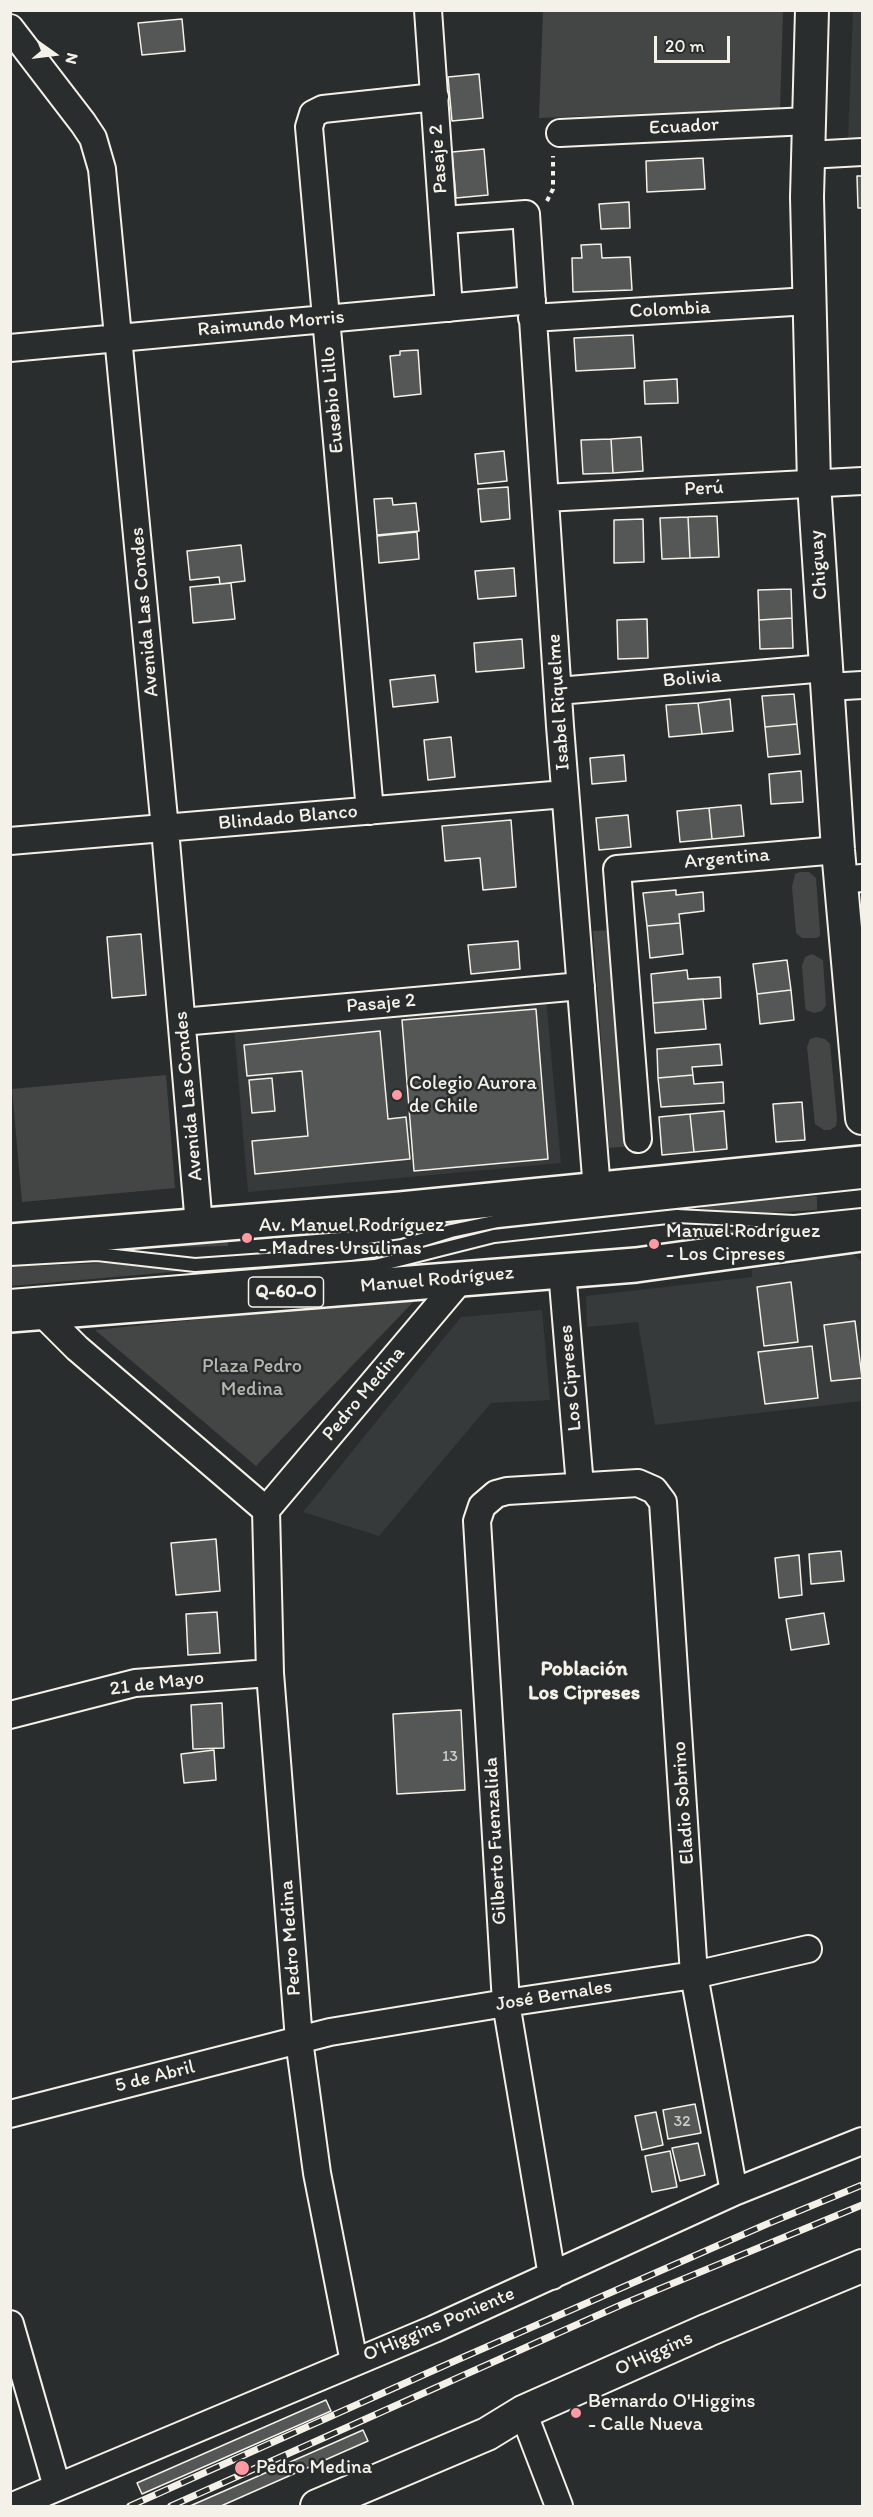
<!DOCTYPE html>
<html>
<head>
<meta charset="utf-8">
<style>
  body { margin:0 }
  #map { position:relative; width:873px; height:2517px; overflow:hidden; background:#2a2d2e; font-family:Itim,sans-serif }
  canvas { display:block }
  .frame { position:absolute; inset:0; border:12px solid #f4f1e8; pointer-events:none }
  .north { position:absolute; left:24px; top:24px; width:60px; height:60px; -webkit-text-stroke:4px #2a2d2e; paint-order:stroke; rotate:104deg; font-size:16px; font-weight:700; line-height:24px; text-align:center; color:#f4f1e8 }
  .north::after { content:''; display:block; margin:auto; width:21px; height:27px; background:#f4f1e8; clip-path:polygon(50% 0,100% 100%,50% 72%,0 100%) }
  .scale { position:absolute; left:654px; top:36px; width:76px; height:27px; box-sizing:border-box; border:3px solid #f4f1e8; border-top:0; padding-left:8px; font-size:18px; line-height:21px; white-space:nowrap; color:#f4f1e8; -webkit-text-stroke:4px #2a2d2e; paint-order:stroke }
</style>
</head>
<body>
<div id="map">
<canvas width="873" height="2517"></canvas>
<div class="frame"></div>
<div class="north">N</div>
<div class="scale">20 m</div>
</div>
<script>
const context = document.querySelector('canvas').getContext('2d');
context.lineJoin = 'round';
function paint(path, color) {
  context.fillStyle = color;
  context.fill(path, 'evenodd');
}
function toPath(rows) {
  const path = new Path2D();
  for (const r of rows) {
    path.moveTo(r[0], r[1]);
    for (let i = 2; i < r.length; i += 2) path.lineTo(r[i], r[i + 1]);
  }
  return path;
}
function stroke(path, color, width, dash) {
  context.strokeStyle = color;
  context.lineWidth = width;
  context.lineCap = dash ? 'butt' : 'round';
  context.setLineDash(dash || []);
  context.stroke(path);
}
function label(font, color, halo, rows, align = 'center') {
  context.font = font + ' Itim,sans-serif';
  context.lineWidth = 5;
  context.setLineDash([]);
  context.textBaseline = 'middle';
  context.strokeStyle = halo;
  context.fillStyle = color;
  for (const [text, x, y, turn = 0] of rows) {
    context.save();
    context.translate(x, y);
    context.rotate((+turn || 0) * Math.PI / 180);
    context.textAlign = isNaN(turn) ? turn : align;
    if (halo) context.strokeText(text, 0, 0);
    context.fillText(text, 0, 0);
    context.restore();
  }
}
paint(toPath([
  [853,11,862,11,862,139,848,140],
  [546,998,561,1163,248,1192,234,1027],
  [850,1251,862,1262,862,1401,655,1425,638,1322,587,1327,586,1296,752,1277,752,1269,802,1263,800,1254],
  [542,1310,550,1400,491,1403,379,1536,303,1512,461,1317]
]), '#373a3a');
paint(toPath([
  [543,11,783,11,780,108,539,118],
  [800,872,809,872,816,878,820,932,820,936,816,938,802,938,796,933,792,887,795,874],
  [614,930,631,1146,609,1148,593,931],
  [812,954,823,960,826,1005,822,1011,814,1013,806,1010,805,1005,802,966,805,957],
  [816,1037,825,1039,830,1044,837,1119,836,1126,830,1130,824,1130,815,1124,807,1047,810,1039],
  [166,1075,175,1188,22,1202,12,1089],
  [817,1196,817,1210,766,1213,702,1209,702,1205],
  [705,1230,771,1230,693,1243,679,1241,688,1234],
  [227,1234,228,1246,154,1248,118,1244],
  [104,1263,183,1271,11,1286,11,1267],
  [418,1297,256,1466,95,1330]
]), '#444645');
const building = toPath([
  [182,19,185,51,142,55,138,23,182,19],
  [479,74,483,118,452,121,448,77,479,74],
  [484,149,488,195,456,198,452,152,484,149],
  [703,158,705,189,647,192,646,161,703,158],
  [857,176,862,176,862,208,858,208,857,176],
  [629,202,630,228,601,229,599,204,629,202],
  [601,244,602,258,630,257,632,290,573,292,572,258,582,258,581,245,601,244],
  [633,335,635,368,576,371,574,338,633,335],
  [418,350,421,394,394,397,390,356,400,355,400,351,418,350],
  [677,379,678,403,645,404,644,381,677,379],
  [641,437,643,471,613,473,611,439,641,437],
  [611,439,613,473,583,474,581,440,611,439],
  [504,451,507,481,478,484,475,454,504,451],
  [508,487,510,519,481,522,478,489,508,487],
  [392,498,393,505,416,503,419,531,377,535,374,499,392,498],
  [717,516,719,557,690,558,688,517,717,516],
  [688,517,690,558,662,559,660,518,688,517],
  [643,519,644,562,614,563,614,520,643,519],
  [417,532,419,559,379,563,377,536,417,532],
  [241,545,245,581,220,584,219,577,190,580,187,551,241,545],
  [514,568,516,596,478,599,475,571,514,568],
  [231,583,235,619,193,623,190,587,231,583],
  [791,589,792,618,759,620,758,590,791,589],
  [792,618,793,648,760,649,759,620,792,618],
  [647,619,648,658,618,659,617,620,647,619],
  [522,639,524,668,476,672,474,643,522,639],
  [435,675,438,702,393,707,390,680,435,675],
  [794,694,797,724,765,727,762,696,794,694],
  [730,699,733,731,702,734,698,703,730,699],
  [698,703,702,734,669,737,666,705,698,703],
  [797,724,800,754,768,757,765,727,797,724],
  [451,737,455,777,428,780,424,740,451,737],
  [624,755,626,781,592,784,590,758,624,755],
  [801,771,803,802,771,804,769,774,801,771],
  [741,805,744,836,712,839,709,808,741,805],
  [709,808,712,839,680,842,677,811,709,808],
  [628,815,631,847,599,850,596,818,628,815],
  [511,820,516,887,483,890,480,858,445,861,442,826,511,820],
  [676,890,676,895,703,892,704,911,679,914,680,923,647,926,643,893,676,890],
  [680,923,683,954,650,958,647,926,680,923],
  [141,934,146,995,112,998,107,937,141,934],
  [518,941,520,969,471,974,468,945,518,941],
  [787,960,791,990,757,994,753,964,787,960],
  [687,970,688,979,720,977,721,998,653,1003,651,974,687,970],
  [791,990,794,1020,760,1024,757,994,791,990],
  [703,999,706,1029,655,1033,653,1003,703,999],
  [536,1009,548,1159,414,1171,402,1020,536,1009],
  [380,1031,388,1119,406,1117,410,1159,255,1174,252,1141,308,1136,302,1071,247,1076,244,1045,380,1031],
  [720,1044,722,1065,692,1067,693,1075,658,1078,657,1049,720,1044],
  [693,1075,694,1084,723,1082,724,1103,661,1107,658,1078,693,1075],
  [272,1078,275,1111,252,1113,249,1080,272,1078],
  [802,1102,805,1140,776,1142,773,1104,802,1102],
  [724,1111,727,1149,694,1152,690,1114,724,1111],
  [690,1114,694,1152,662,1155,659,1117,690,1114],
  [791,1282,798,1342,764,1346,757,1287,791,1282],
  [855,1321,862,1378,831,1381,824,1325,855,1321],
  [812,1346,818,1398,765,1404,758,1352,812,1346],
  [216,1539,220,1591,176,1595,171,1543,216,1539],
  [841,1551,844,1581,811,1584,809,1554,841,1551],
  [799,1555,802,1595,779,1598,775,1558,799,1555],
  [217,1612,220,1653,188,1655,186,1614,217,1612],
  [824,1613,829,1644,791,1650,786,1619,824,1613],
  [222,1703,224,1748,193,1749,191,1705,222,1703],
  [461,1710,465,1790,397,1794,393,1714,461,1710],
  [214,1750,216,1780,184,1783,181,1754,214,1750],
  [695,2104,701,2133,668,2139,663,2110,695,2104],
  [656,2112,663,2145,642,2150,635,2116,656,2112],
  [698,2143,705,2175,680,2181,672,2148,698,2143],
  [670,2151,677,2187,652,2192,645,2156,670,2151],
  [326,2400,331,2411,142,2494,137,2483,326,2400],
  [363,2430,368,2441,221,2506,190,2506,363,2430]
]);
paint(building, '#555756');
stroke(building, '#f4f1e8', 1.5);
const service = toPath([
  [10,1259,97,1254,195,1265,350,1254,402,1246,451,1231,498,1221,862,1182],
  [10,1296,375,1266,494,1236,677,1216,794,1222,862,1215]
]);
const minor = toPath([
  [428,10,449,308],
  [10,28,83,123,93,138,102,169,165,829,199,1225],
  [560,133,808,121],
  [808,155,862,152],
  [444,220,526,214,560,726,597,1190],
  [532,318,809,301],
  [10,348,532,300],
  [545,498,862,481],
  [827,687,862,685],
  [558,691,826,668],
  [370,811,309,127,313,114,323,109,435,97],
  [10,841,565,794],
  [840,880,862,878],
  [182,1022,581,986],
  [638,1139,617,869,838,850],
  [562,1271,580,1486],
  [41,1312,77,1348,266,1510],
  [10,1715,135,1683,270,1673],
  [10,2114,330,2032,506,2003,694,1975,808,1949],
  [552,2276,506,2003,477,1521,482,1506,496,1494,507,1491,638,1483,654,1490,663,1502,694,1975,734,2192],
  [10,2324,57,2487],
  [354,2362,317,2173,299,2040,270,1673,266,1510,462,1278],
  [523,2412,559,2506],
  [13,2506,434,2329,734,2192,862,2141]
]);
const tertiary = toPath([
  [812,10,807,197,814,483,838,850,862,1118],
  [317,2506,487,2434,523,2412,708,2330,862,2266]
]);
const primary = toPath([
  [10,1241,400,1209,862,1163],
  [10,1315,636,1265,862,1234]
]);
stroke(service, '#f4f1e8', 16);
stroke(minor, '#f4f1e8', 30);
stroke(tertiary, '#f4f1e8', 36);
stroke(primary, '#f4f1e8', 38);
stroke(toPath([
  [547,201,553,189,553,156]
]), '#f4f1e8', 4, [4.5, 4.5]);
stroke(service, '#2a2d2e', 12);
stroke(minor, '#2a2d2e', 26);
stroke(tertiary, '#2a2d2e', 32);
stroke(primary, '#2a2d2e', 33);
const rail = toPath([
  [130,2506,450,2363,767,2224,862,2185],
  [171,2506,623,2304,862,2205]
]);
stroke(rail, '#f4f1e8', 7);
stroke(rail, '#2a2d2e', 4.5, [14]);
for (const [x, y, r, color] of [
  [397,1095,6,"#ff9aa2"],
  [247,1238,6,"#ff9aa2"],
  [654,1244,6,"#ff9aa2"],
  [576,2413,6,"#ff9aa2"],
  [242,2468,8,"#ff9aa2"]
]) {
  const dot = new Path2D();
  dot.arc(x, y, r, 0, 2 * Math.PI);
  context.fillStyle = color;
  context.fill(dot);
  stroke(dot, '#2a2d2e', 2);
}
label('16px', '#cccac4', null, [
  ["13",450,1757],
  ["32",682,2122]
]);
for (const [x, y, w] of [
  [286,1292,75]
]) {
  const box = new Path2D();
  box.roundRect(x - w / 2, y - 15, w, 30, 4.5);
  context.fillStyle = '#2a2d2e';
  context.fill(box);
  stroke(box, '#f4f1e8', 1.5);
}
label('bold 18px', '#f4f1e8', null, [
  ["Q-60-O",286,1292]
]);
label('20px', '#f4f1e8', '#2a2d2e', [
  ["Ecuador",684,127,-3],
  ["Pasaje 2",439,159,-94],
  ["Colombia",670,310,-3],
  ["Raimundo Morris",271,324,-5],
  ["Eusebio Lillo",333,400,-95],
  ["Perú",704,489,-3],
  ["Chiguay",819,565,-94],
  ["Avenida Las Condes",145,612,-95],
  ["Bolivia",692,679,-5],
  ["Isabel Riquelme",559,702,-94],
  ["Blindado Blanco",288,818,-5],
  ["Argentina",727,859,-5],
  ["Pasaje 2",381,1004,-5],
  ["Avenida Las Condes",189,1096,-95],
  ["Manuel Rodríguez",437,1280,-5],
  ["Los Cipreses",571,1378,-95],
  ["Pedro Medina",364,1394,-50],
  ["21 de Mayo",157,1684,-7],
  ["Eladio Sobrino",684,1803,-94],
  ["Gilberto Fuenzalida",496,1841,-93],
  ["Pedro Medina",291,1938,-94],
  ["José Bernales",554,1996,-9],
  ["5 de Abril",155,2077,-14],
  ["O'Higgins Poniente",439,2325,-23],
  ["O'Higgins",654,2354,-24]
]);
label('20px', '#f4f1e8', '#2a2d2e', [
  ["Colegio Aurora",409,1084],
  ["de Chile",409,1107],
  ["Av. Manuel Rodríguez",259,1226],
  ["- Madres Ursulinas",259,1249],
  ["Manuel Rodríguez",666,1232],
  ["- Los Cipreses",666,1255],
  ["Bernardo O'Higgins",588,2402],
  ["- Calle Nueva",588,2425],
  ["Pedro Medina",256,2468]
], 'left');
label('20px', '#b6b5af', '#2a2d2e', [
  ["Plaza Pedro",252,1367],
  ["Medina",252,1390]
]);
label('bold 21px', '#f4f1e8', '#2a2d2e', [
  ["Población",584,1670],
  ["Los Cipreses",584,1694]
]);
</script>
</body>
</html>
